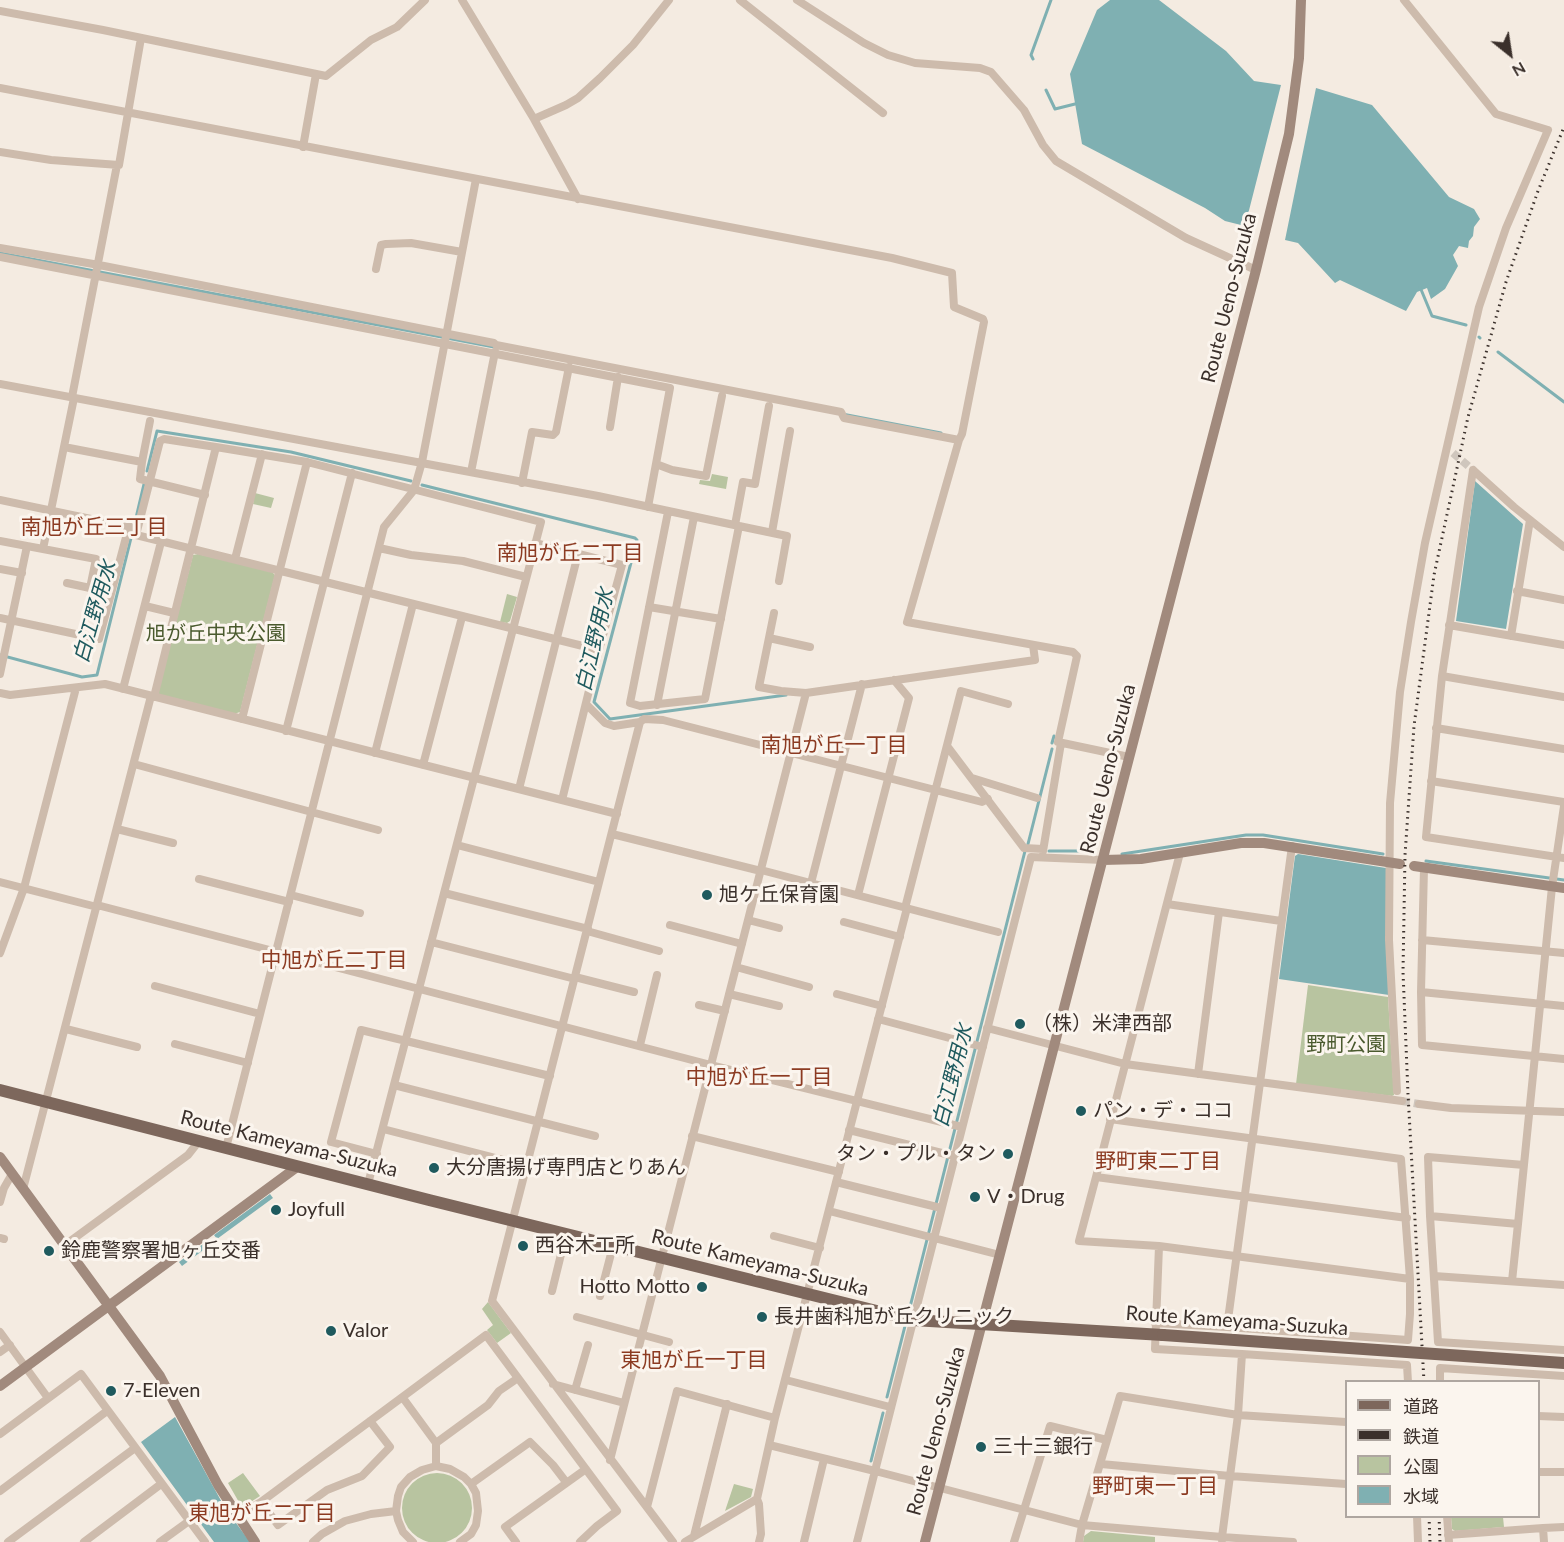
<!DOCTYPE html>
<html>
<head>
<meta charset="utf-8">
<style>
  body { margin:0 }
  #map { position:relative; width:1564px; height:1542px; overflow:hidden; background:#f4ebe1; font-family:Lato,"Noto Sans JP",sans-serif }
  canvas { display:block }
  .legend { position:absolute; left:1345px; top:1380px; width:195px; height:138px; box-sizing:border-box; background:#fbf5ee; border:2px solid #aea6a0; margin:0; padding:8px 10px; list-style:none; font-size:18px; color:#3b302b }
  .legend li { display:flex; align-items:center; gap:12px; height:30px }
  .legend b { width:30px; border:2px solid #aea6a0 }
  .north { position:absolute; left:1480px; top:24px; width:60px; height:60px; -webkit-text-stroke:4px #fbf5ee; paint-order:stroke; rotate:150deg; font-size:16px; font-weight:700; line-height:24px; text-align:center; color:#3b302b }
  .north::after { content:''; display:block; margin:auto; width:21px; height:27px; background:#3b302b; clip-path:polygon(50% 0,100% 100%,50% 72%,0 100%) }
</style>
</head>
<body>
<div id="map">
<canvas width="1564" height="1542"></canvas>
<ul class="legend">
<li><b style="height:8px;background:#7d675c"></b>道路</li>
<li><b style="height:8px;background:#3b302b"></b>鉄道</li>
<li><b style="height:16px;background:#b8c4a0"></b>公園</li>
<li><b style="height:16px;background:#7fb0b2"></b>水域</li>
</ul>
<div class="north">N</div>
</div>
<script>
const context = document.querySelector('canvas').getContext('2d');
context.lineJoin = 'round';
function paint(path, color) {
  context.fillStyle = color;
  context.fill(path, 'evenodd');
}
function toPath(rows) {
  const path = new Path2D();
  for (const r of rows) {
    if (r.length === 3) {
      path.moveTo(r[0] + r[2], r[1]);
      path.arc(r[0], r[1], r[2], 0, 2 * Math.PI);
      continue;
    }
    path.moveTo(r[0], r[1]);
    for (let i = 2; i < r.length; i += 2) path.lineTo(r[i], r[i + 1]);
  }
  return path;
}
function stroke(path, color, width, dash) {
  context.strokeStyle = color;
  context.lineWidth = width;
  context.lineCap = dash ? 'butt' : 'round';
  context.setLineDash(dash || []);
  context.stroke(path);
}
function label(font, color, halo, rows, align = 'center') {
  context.font = font + ' Lato,"Noto Sans JP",sans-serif';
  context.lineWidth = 6;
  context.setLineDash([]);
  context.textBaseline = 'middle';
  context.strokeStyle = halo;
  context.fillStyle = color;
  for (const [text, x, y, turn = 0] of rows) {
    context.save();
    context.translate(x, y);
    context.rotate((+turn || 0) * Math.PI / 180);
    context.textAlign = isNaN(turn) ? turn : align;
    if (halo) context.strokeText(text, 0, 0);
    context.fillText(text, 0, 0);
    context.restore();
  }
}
paint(toPath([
  [712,474,728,477,726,489,699,484,700,480,710,481],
  [255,493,274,498,271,508,253,504],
  [198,554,272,572,275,575,240,712,234,714,159,695,158,692,193,555],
  [507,594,517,597,510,621,507,623,500,622],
  [1308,985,1388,997,1394,1095,1392,1096,1296,1084],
  [488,1302,511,1333,497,1343,487,1330,493,1325,482,1309],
  [243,1473,260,1496,246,1505,240,1504,228,1483],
  [437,1508,35],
  [734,1484,753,1489,751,1497,725,1511],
  [1451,1517,1503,1517,1504,1527,1455,1531,1452,1529],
  [1091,1531,1155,1537,1155,1542,1083,1542,1084,1536]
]), '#b8c4a0');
paint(toPath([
  [1110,0,1159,0,1226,51,1254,81,1281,85,1245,226,1225,221,1205,208,1082,144,1070,74,1097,10],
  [1316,88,1372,105,1449,197,1474,209,1480,219,1474,227,1473,236,1469,241,1468,248,1459,246,1453,255,1458,266,1445,289,1431,299,1427,288,1417,292,1406,311,1340,280,1335,283,1298,243,1285,240],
  [1475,481,1523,524,1506,629,1456,621],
  [1298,854,1386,868,1389,995,1279,979,1295,856],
  [270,1194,273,1198,217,1239,214,1235],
  [203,1244,206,1248,182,1266,179,1262],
  [175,1417,225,1508,250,1542,214,1542,141,1442]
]), '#7fb0b2');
stroke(toPath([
  [1033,59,1031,55,1051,0],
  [1046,90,1055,109,1075,104],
  [0,253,494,347],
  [1420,287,1432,316,1466,325],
  [1479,337,1480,338],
  [1498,352,1564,402],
  [842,414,941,433],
  [147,471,157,431,291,452,411,481],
  [422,485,635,538,637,540,594,702,610,719,786,695],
  [135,522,144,484],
  [0,655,82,677,97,675,132,534],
  [1052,743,1054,736],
  [1028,844,1052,749],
  [1049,851,1088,851],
  [1122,854,1246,835,1263,835,1383,854],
  [1426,861,1564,880],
  [910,1307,1025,851],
  [887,1397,905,1326],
  [871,1461,883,1413]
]), '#7fb0b2', 3);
stroke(toPath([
  [1453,453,1473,470],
  [1402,1101,1419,1104]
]), '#cfc6bd', 8, [8, 4]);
stroke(toPath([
  [462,0,534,119,578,199],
  [740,0,883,113],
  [797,0,864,43,888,55,915,63,980,68,991,72,1024,110,1043,145,1056,161,1186,238,1256,270],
  [0,11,103,30,326,76,371,40,397,27,425,0],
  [0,88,892,258,952,273,954,307,983,319,984,322,962,434,959,440,907,622,1073,652,1077,656,1058,742,1129,757],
  [534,119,566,105,578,98,600,78,633,45,669,0],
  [303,147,316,74],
  [0,152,51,160,119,165,141,38],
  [0,248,99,265,494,343,496,345,841,412,844,418,959,440],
  [0,257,670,388,648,507],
  [376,269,381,245,386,244,411,243,462,252],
  [0,384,598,496,739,526,705,699,640,706,630,703,668,512],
  [72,397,117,165],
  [610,427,618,377],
  [64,447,142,462,140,479,205,495],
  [216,447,164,439,160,441,136,535,599,650],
  [142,462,150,421],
  [656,464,672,470,706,476,722,396],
  [1473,470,1442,676,1426,837,1564,858],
  [1473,470,1514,507,1564,547],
  [471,472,495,352],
  [522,483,532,432,553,435,556,432,569,367],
  [0,500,134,528],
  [735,525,743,482,755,484,769,406],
  [739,526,787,536,779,581],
  [772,532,790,431],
  [0,541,43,549,74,398],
  [535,543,622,565,599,650,562,800],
  [379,548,411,555,463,561,526,577],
  [43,549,96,559,90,588,67,583],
  [235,559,262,454],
  [0,569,22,573],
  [1517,591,1564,600],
  [145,606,174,613],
  [649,607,721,619],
  [774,613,759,687,781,691,806,693,1035,660,1033,645],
  [0,618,99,639,129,526],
  [1449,625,1564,645],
  [1511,636,1530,520],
  [769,638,810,647],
  [0,674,27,546],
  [1442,676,1564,697],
  [123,689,161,542],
  [0,693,10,695,105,684,617,814],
  [154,697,216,447,307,462,541,522,368,1184],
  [586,704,605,723,614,726,640,722,644,719,663,720,982,802,988,799],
  [657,705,694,517],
  [242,719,307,462],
  [640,722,492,1301,673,1542],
  [1436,728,1564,749],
  [286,731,352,473],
  [947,746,1024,848,1043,849],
  [375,753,413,604],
  [134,764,378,830],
  [423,765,462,617],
  [972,778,1037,798],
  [1431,781,1564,802],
  [519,789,578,554],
  [117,829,173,843],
  [612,834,761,871],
  [457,845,599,882],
  [1043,851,1061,743],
  [761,870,998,932],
  [199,879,289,902],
  [0,882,97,907],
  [811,883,862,684],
  [444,893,588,929],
  [291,895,360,913],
  [858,895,909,698,894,680],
  [1167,904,1281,921],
  [97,905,711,1065,962,1127],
  [905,908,961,691,1008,704],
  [748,920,779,928],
  [844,922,900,937],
  [670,925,742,944],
  [587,931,659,951],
  [1422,940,1564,953],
  [431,942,575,979],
  [0,953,24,888,76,688],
  [736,967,809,987],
  [575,977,634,992],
  [155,986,260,1014],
  [1421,992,1424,868],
  [729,994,779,1006],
  [837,994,882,1006],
  [699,1005,725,1011],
  [1564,1006,1421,992,1422,1045,1564,1059],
  [878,1019,983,1047],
  [987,1028,1125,1064,1402,1101],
  [66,1029,137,1047],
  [175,1044,248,1063],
  [640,1045,657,975],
  [1198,1074,1219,912],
  [394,1085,595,1136],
  [1397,1091,1389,940,1390,803,1400,692,1411,622,1425,543,1479,307,1506,228,1548,130,1496,114,1404,0],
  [1419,1104,1451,1108,1564,1112],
  [1110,1119,1401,1159,1410,1279,1410,1314,1408,1340,1227,1327],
  [383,1129,527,1166],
  [849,1130,954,1156],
  [692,1136,839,1172],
  [226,1148,384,527,414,490,422,462,476,179],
  [377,1154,331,1142,361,1030,550,1076],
  [1524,1165,1428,1157,1430,1216,1518,1224,1552,887,1564,806],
  [1096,1177,1180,853],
  [836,1182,941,1208],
  [23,1189,151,696],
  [0,1202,4,1188,12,1174],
  [829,1211,1000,1255],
  [1430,1216,1438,1342,1564,1350],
  [1407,1218,1096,1177,1079,1241,1159,1246,1410,1279],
  [774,1236,820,1248],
  [0,1238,4,1239],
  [65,1245,188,1155,199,1141],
  [1159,1246,1155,1349,1242,1354,1238,1415,1222,1537,1293,1542],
  [1434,1276,1564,1285],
  [1512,1281,1518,1224],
  [552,1291,566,1234],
  [600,1296,613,1246],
  [577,1317,669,1342],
  [1155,1323,1227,1327,1292,846],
  [0,1332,48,1398],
  [0,1352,10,1345],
  [1242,1354,1407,1365,1408,1382],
  [786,1380,890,1407],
  [1440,1382,1440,1368,1564,1376],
  [553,1384,624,1403],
  [575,1390,588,1345],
  [403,1398,436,1443,436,1466],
  [1538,1416,1564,1417],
  [0,1434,81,1374,205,1542],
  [436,1443,488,1405,499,1391,518,1378],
  [769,1445,875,1471,1031,857,1103,860],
  [610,1460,806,693],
  [1101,1464,1230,1476,1346,1484],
  [1538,1472,1564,1472],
  [471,1484,530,1442,553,1465,566,1482],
  [0,1491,107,1411],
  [261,1502,278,1525,327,1490,362,1476,390,1447,370,1421],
  [647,1507,677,1391,775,1418],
  [237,1516,261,1502,486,1335,617,1511,597,1526,580,1542],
  [1417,1516,1418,1542],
  [1447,1516,1449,1542],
  [1448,1535,1543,1528],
  [694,1536,727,1404],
  [8,1542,135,1448],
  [84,1542,161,1484],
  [160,1542,189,1521],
  [313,1542,322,1534,345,1521,371,1514,396,1511],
  [413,1542,403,1532,398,1520,396,1511,398,1496,401,1487,410,1477,422,1470,436,1466,450,1469,464,1477,471,1484,476,1493,478,1511,476,1525,471,1534,460,1542],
  [516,1542,505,1527,586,1469],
  [685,1542,757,1499],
  [759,1542,761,1534,759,1504,757,1499,775,1418,907,908],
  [804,1542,824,1459],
  [857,1542,875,1471,1082,1525,1120,1396,1238,1415,1346,1422],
  [1014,1542,1050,1426,1107,1440],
  [1079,1542,1082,1525,1222,1537,1222,1540],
  [1544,1542,1543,1528,1564,1527]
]), '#cdbbac', 8);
stroke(toPath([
  [1103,860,1141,859,1241,843,1264,843,1400,864],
  [1414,866,1564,888],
  [0,1157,160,1376,218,1485,255,1542],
  [0,1386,297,1167],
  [925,1542,1256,270,1289,134,1299,58,1301,0]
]), '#a18a7d', 10);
stroke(toPath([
  [0,1090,429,1200,913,1320,1163,1335]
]), '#7d675c', 12);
stroke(toPath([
  [1424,1382,1408,1094,1403,972,1405,855,1414,726,1434,575,1468,417,1506,282,1538,191,1564,127],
  [1429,1516,1430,1542],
  [1439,1516,1440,1542]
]), '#3b302b', 3, [1.5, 4.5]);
stroke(toPath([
  [1163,1335,1564,1363]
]), '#7d675c', 12);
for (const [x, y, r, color] of [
  [707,895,6,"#1f5a5e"],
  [1020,1024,6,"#1f5a5e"],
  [1081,1111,6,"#1f5a5e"],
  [1008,1154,6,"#1f5a5e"],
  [434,1168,6,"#1f5a5e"],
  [975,1197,6,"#1f5a5e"],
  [276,1210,6,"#1f5a5e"],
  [523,1246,6,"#1f5a5e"],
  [49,1251,6,"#1f5a5e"],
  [702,1287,6,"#1f5a5e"],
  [762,1317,6,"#1f5a5e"],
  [331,1331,6,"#1f5a5e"],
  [111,1391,6,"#1f5a5e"],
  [981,1447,6,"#1f5a5e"]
]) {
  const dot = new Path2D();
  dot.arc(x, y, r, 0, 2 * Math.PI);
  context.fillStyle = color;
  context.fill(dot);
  stroke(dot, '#fbf5ee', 2);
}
label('20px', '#3b302b', '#fbf5ee', [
  ["Route Ueno-Suzuka",1229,298,-76],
  ["Route Ueno-Suzuka",1108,769,-76],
  ["Route Kameyama-Suzuka",289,1144,14],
  ["Route Kameyama-Suzuka",760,1263,14],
  ["Route Kameyama-Suzuka",1237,1321,4],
  ["Route Ueno-Suzuka",936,1431,-75]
]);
label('20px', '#4a5a2e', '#fbf5ee', [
  ["旭が丘中央公園",216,634],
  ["野町公園",1346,1045]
]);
label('20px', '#3b302b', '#fbf5ee', [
  ["旭ケ丘保育園",719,895],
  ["（株）米津西部",1032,1024],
  ["パン・デ・ココ",1093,1111],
  ["タン・プル・タン",996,1154,"right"],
  ["大分唐揚げ専門店とりあん",446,1168],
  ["V・Drug",987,1197],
  ["Joyfull",288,1210],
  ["西谷木工所",535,1246],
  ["鈴鹿警察署旭ヶ丘交番",61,1251],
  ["Hotto Motto",690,1287,"right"],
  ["長井歯科旭が丘クリニック",774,1317],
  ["Valor",343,1331],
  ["7-Eleven",123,1391],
  ["三十三銀行",993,1447]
], 'left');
label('21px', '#8c3b22', '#fbf5ee', [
  ["南旭が丘三丁目",94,527],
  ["南旭が丘二丁目",570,553],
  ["南旭が丘一丁目",834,745],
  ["中旭が丘二丁目",334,960],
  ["中旭が丘一丁目",759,1077],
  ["野町東二丁目",1158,1161],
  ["東旭が丘一丁目",694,1360],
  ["野町東一丁目",1155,1486],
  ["東旭が丘二丁目",262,1513]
]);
label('italic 21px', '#1f5a5e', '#fbf5ee', [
  ["白江野用水",95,612,-74],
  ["白江野用水",595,640,-77],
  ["白江野用水",953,1076,-76]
]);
</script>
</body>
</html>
